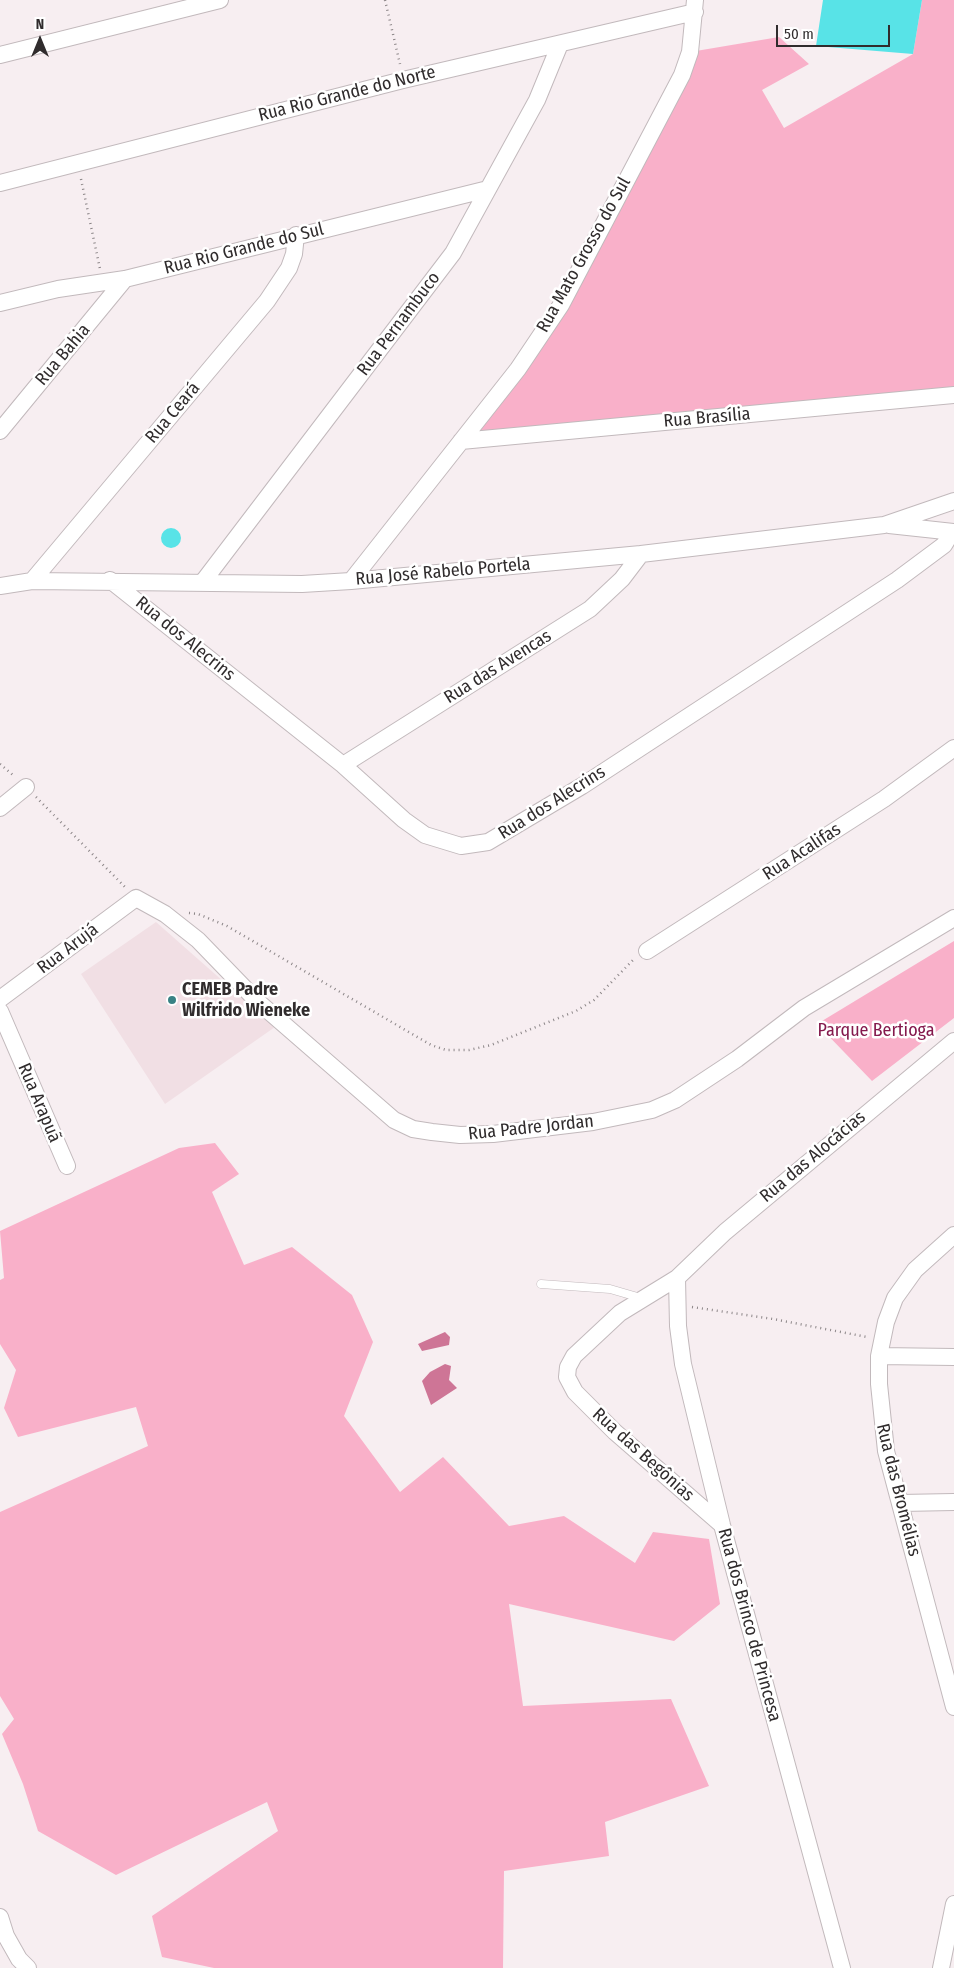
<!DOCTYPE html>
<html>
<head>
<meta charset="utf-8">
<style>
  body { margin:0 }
  #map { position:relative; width:954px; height:1968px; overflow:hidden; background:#f7eef1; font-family:"Fira Sans Condensed",sans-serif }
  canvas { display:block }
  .north { position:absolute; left:15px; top:15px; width:50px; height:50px; -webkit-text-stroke:4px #fff; paint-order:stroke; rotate:0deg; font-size:14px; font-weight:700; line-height:20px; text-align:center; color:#302c2d }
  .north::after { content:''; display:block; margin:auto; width:18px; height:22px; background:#302c2d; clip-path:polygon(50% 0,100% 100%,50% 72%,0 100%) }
  .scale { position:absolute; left:776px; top:25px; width:114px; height:22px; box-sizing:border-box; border:2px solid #302c2d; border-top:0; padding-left:6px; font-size:15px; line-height:18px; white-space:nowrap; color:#302c2d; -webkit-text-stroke:4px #fff; paint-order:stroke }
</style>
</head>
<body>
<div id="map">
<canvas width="954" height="1968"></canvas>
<div class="north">N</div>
<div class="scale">50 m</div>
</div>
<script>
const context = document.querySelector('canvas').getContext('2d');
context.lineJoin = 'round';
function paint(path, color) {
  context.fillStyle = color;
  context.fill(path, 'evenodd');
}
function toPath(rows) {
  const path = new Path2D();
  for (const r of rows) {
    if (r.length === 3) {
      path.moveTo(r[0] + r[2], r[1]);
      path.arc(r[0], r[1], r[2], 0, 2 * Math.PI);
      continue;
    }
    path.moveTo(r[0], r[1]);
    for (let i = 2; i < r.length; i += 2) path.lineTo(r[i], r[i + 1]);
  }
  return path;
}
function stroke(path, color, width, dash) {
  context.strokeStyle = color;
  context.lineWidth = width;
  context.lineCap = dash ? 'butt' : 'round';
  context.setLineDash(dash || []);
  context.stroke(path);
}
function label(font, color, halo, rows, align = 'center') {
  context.font = font + ' "Fira Sans Condensed",sans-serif';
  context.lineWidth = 5;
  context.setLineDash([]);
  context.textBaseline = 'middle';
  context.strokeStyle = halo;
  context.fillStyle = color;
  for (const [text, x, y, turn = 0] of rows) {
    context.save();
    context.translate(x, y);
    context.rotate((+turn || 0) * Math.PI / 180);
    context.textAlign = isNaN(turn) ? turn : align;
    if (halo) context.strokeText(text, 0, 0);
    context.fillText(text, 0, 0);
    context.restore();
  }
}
paint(toPath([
  [156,922,275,1027,165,1104,81,974]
]), '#f1dfe4');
paint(toPath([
  [922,0,954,0,954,395,461,441,593,245,690,52,779,37,809,64,762,90,784,128,913,54],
  [954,941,954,1018,872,1081,817,1024],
  [215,1143,239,1174,212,1192,244,1265,292,1247,352,1295,373,1342,344,1416,400,1492,443,1457,509,1526,564,1516,635,1563,653,1532,709,1539,720,1604,674,1641,509,1604,523,1706,671,1699,709,1786,605,1822,609,1856,504,1871,503,1968,214,1968,162,1957,152,1916,278,1831,267,1802,116,1875,38,1831,23,1784,2,1734,14,1719,0,1696,0,1512,148,1446,136,1407,18,1437,4,1408,16,1370,0,1344,0,1280,4,1278,0,1231,179,1148]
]), '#f9b0c9');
paint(toPath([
  [445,1332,450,1337,449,1345,422,1351,418,1344],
  [445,1364,451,1366,449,1380,457,1388,431,1405,422,1381,430,1372]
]), '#ce7596');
paint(toPath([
  [823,0,922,0,913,54,816,46],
  [171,538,10]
]), '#58e3e7');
const lane = toPath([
  [541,1284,610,1289,641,1298]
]);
const street = toPath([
  [0,55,220,0],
  [0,183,403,80,695,12],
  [0,303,58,289,125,279,488,189],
  [0,431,125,279],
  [461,441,954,395],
  [889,525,954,532],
  [110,580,343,765,404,820,425,835,461,846,488,842,582,786,897,580,944,545,952,532],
  [32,581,267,301,289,268,294,254,296,235],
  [351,581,518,369,561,305,682,75,690,52,695,0],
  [202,583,453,253,537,100,560,44],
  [0,586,32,581,302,584,351,581,641,554,884,525,954,501],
  [343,765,590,609,622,579,641,554],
  [0,808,26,787],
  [647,951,884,799,954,748],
  [0,999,136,898,165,914,198,940,257,1001,394,1120,413,1129,432,1132,460,1135,493,1134,593,1122,652,1110,675,1100,737,1059,804,1008,954,918],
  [0,1011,67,1166],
  [954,1235,915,1270,895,1298,886,1322,879,1356,879,1384,886,1451,954,1707],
  [677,1278,678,1326,683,1364,722,1525,842,1968],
  [879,1356,954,1357],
  [900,1503,954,1502],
  [722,1525,615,1432,575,1392,567,1377,568,1367,574,1356,620,1313,677,1278,725,1232,954,1041],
  [0,1917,6,1936,19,1959,28,1968],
  [941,1968,954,1904]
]);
stroke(lane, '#c2b9bc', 9);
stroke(street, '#c2b9bc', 18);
stroke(toPath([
  [385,0,400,64],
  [81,179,100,269],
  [0,764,14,776],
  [36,797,125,887],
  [189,913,198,914,227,926,431,1045,446,1050,469,1050,491,1045,576,1011,594,1000,635,958],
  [692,1307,773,1319,867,1337]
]), '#8c8688', 2.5, [1, 4]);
stroke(lane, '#fff', 8);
stroke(street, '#fff', 16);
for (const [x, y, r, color] of [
  [172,1000,5,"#398284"]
]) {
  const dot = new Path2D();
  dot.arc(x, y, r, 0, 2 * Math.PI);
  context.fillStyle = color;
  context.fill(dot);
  stroke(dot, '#fff', 2);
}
label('18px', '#302c2d', '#fff', [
  ["Rua Rio Grande do Norte",347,94,-14],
  ["Rua Rio Grande do Sul",244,249,-14],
  ["Rua Mato Grosso do Sul",584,255,-61],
  ["Rua Pernambuco",399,324,-53],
  ["Rua Bahia",63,355,-50],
  ["Rua Ceará",173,413,-50],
  ["Rua Brasília",707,418,-5],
  ["Rua José Rabelo Portela",443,572,-5],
  ["Rua dos Alecrins",185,639,39],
  ["Rua das Avencas",498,667,-32],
  ["Rua dos Alecrins",552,803,-32],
  ["Rua Acalifas",802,852,-33],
  ["Rua Arujá",68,949,-37],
  ["Rua Arapuã",39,1103,67],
  ["Rua Padre Jordan",531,1128,-6],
  ["Rua das Alocácias",813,1157,-40],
  ["Rua das Begônias",643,1455,42],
  ["Rua das Bromélias",898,1490,76],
  ["Rua dos Brinco de Princesa",749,1625,75]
]);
label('bold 18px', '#302c2d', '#fff', [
  ["CEMEB Padre",182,990],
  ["Wilfrido Wieneke",182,1011]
], 'left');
label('18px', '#84194d', '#fff', [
  ["Parque Bertioga",876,1031]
]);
</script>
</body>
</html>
